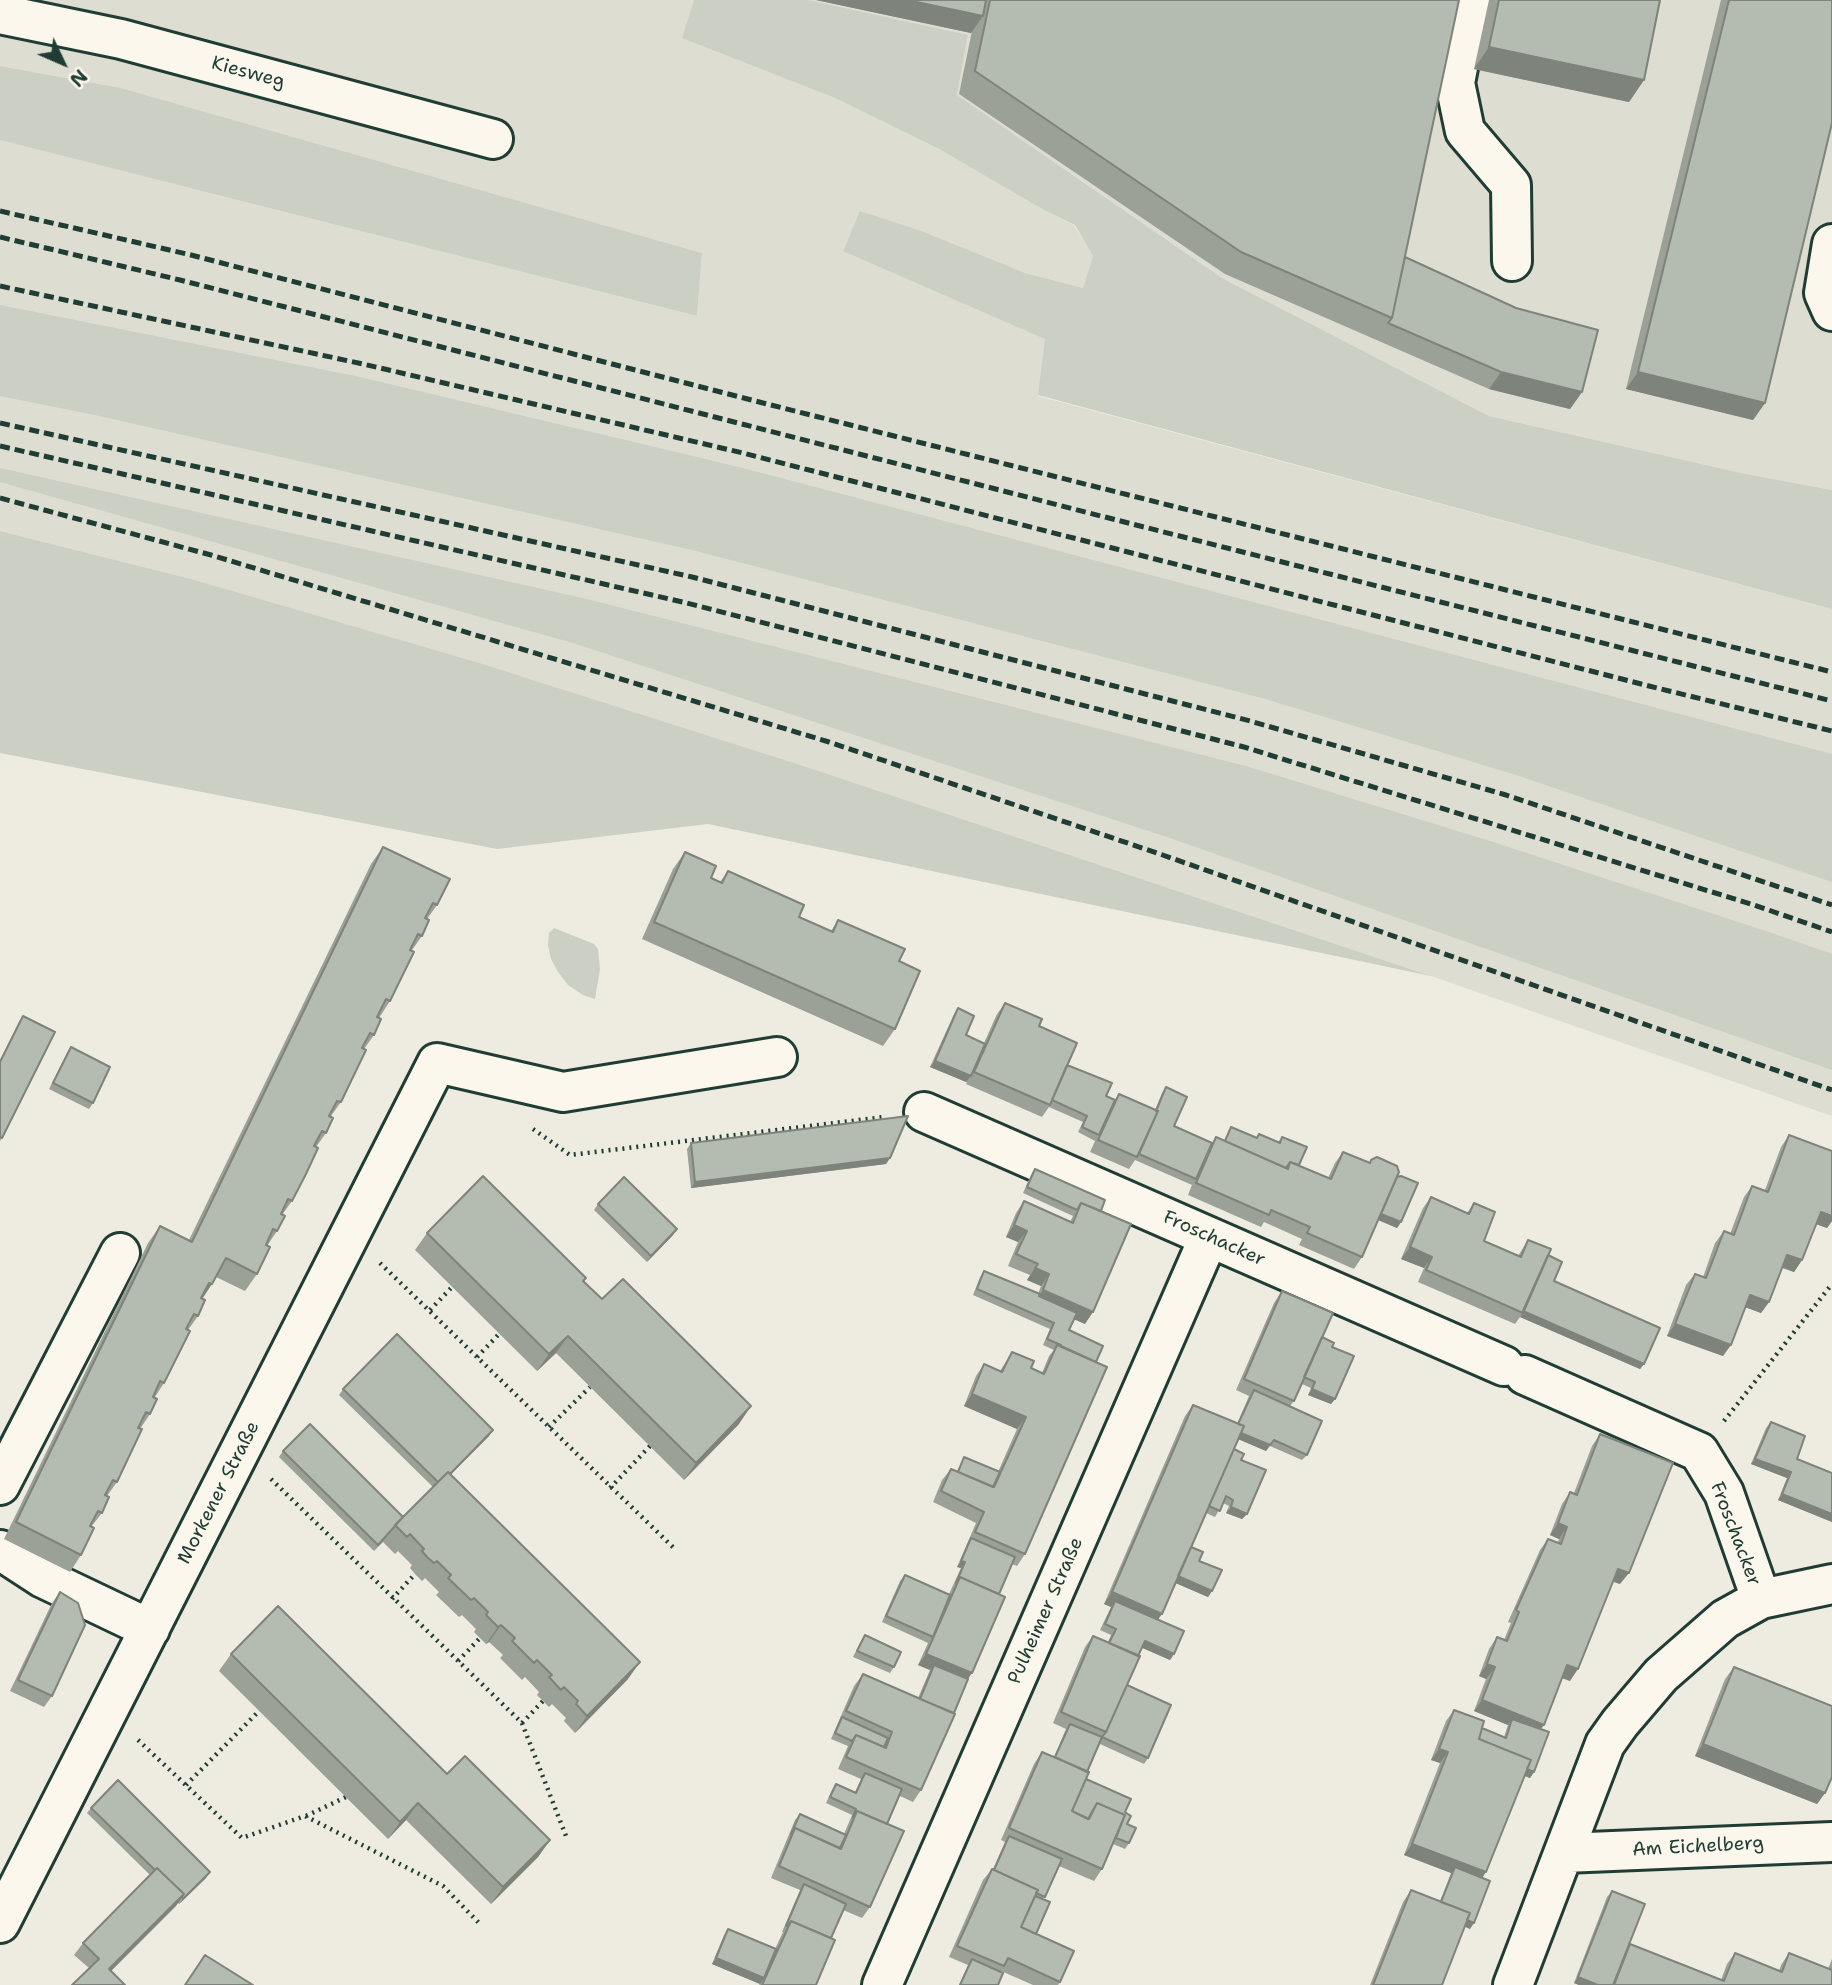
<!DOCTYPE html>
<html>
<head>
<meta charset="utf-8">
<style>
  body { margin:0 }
  #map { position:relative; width:1832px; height:1985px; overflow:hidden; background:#eeece1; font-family:"Shantell Sans",sans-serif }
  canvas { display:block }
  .north { position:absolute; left:28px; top:28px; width:70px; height:70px; -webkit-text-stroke:5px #fbf7ec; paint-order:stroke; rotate:134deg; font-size:19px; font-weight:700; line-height:28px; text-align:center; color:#1f3d34 }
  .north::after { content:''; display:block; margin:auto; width:24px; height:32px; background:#1f3d34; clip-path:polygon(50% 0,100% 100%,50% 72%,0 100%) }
</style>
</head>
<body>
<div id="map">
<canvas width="1832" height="1985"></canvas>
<div class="north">N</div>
</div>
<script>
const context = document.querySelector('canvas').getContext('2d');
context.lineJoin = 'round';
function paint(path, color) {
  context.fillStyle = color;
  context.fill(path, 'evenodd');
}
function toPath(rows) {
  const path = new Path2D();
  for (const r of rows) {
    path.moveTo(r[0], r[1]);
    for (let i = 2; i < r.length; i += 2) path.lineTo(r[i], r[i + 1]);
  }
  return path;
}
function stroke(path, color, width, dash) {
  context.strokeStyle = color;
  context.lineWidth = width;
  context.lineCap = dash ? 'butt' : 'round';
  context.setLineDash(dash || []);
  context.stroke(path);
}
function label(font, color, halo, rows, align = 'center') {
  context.font = font + ' "Shantell Sans",sans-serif';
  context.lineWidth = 5;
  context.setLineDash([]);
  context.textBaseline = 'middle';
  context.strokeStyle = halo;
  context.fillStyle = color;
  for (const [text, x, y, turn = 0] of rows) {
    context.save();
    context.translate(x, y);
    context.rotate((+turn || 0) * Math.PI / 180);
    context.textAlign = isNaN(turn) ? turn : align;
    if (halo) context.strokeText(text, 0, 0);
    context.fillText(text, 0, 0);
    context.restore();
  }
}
paint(toPath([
  [0,0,694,0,683,38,835,98,939,149,1042,209,1074,225,1093,256,1083,288,1025,273,861,211,843,250,1046,339,1038,396,1832,609,1832,1116,1431,976,819,771,191,579,0,531,0,140,697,316,702,253,121,88,0,66],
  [808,0,1832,0,1832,490,1746,474,1489,416,1222,278,957,95,968,36]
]), '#ddddd2');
paint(toPath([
  [694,0,808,0,968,35,957,95,1222,278,1489,416,1746,474,1832,490,1832,609,1038,395,1045,339,843,251,860,211,921,231,1025,273,1083,288,1093,256,1075,225,1042,209,939,149,835,98,682,38],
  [0,66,121,88,702,253,697,316,0,140],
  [0,305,360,377,739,467,1832,754,1832,882,1513,774,1262,698,692,550,95,415,0,396],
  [0,468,587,599,1246,766,1490,841,1769,932,1832,954,1832,1070,1167,837,573,643,0,482],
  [0,531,191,579,479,663,819,771,1431,976,708,824,497,849,0,753],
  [554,928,594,944,598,949,600,969,595,999,583,995,568,985,558,972,551,959,548,945,549,933]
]), '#cbcfc4');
const minor = toPath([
  [1471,0,1455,83,1465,131,1511,185,1512,261],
  [0,14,121,39,493,139],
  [1832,244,1824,293,1832,311],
  [924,1112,1504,1366],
  [1525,1375,1699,1452,1724,1493,1761,1599],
  [0,1485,120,1253],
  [0,1550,43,1578,150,1629],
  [1564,1853,1832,1842],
  [0,1923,437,1063,563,1092,777,1057],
  [882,1985,1209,1237],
  [1513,1985,1605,1744,1620,1723,1661,1675,1725,1619,1761,1599,1832,1584]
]);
stroke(minor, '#1f3d34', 44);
stroke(toPath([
  [533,1129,570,1155,884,1117],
  [380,1263,676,1550],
  [430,1310,452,1287],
  [477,1357,499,1334],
  [1724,1421,1832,1284],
  [549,1427,590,1387],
  [271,1479,522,1723,566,1836],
  [610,1488,650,1446],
  [392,1599,415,1574],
  [458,1661,480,1638],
  [522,1723,543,1701],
  [138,1740,242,1838,305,1816,443,1886,479,1923],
  [186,1785,259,1711],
  [306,1816,346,1797]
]), '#1f3d34', 4.5, [2, 5]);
stroke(minor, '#fbf7ec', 38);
stroke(toPath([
  [0,211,187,254,763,403,1832,672],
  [0,237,180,280,1140,526,1832,701],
  [0,286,363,364,743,453,1649,686,1832,731],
  [0,423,692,577,1250,721,1506,795,1832,905],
  [0,446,687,603,1244,747,1754,905,1832,932],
  [0,498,211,555,829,742,1157,853,1832,1090]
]), '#1f3d34', 5, [10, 5]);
paint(toPath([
  [816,0,1459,0,1405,257,1582,392,1570,409,1489,389,1225,274,959,94,972,31,971,33],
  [1489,0,1660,0,1644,80,1629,102,1474,69],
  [1721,0,1832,0,1765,403,1753,420,1626,389],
  [383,847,437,905,427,919,422,936,412,950,390,1001,379,1018,374,1035,364,1049,341,1102,331,1116,326,1133,316,1147,292,1201,282,1215,277,1231,267,1246,257,1274,245,1291,216,1277,202,1299,198,1316,188,1330,164,1383,155,1397,150,1414,140,1429,117,1482,107,1496,102,1513,91,1527,81,1555,70,1572,4,1539,148,1243,160,1226,189,1240,371,864],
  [685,852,711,878,720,882,728,871,799,917,831,931,838,920,899,961,895,1029,883,1046,642,939,673,869],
  [1005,1003,1039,1026,1067,1065,1106,1096,1115,1100,1119,1094,1155,1110,1162,1093,1166,1087,1174,1126,1212,1143,1216,1137,1224,1141,1231,1127,1257,1138,1259,1134,1278,1142,1282,1137,1299,1165,1328,1178,1335,1163,1343,1152,1369,1163,1371,1160,1397,1177,1401,1222,1397,1228,1378,1220,1362,1257,1354,1269,1299,1245,1302,1239,1264,1222,1261,1227,1188,1195,1192,1185,1135,1160,1129,1169,1090,1152,1096,1139,1095,1141,1078,1132,1083,1122,1049,1107,1042,1117,966,1084,967,1082,930,1067,954,1014,958,1008,966,1035,984,1043,997,1014],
  [23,1016,2,1138,0,1141,0,1060,19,1022],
  [71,1047,93,1103,89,1109,49,1089,67,1053],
  [1789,1135,1832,1151,1832,1221,1827,1228,1816,1224,1802,1260,1794,1272,1782,1268,1769,1302,1761,1313,1745,1307,1723,1356,1667,1336,1686,1285,1695,1274,1703,1277,1715,1243,1724,1231,1730,1234,1744,1197,1752,1186,1765,1190,1781,1147],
  [691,1143,890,1158,886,1164,691,1188,687,1149],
  [1035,1169,1101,1211,1085,1324,1074,1319,1069,1330,1096,1362,1025,1554,1017,1566,1012,1564,999,1594,967,1679,921,1790,913,1802,900,1796,887,1824,870,1907,862,1918,843,1910,831,1938,816,1985,759,1985,761,1982,760,1984,712,1964,724,1935,728,1929,775,1949,783,1932,782,1932,800,1890,771,1878,795,1820,800,1814,844,1834,852,1815,826,1803,832,1790,836,1784,855,1792,861,1779,838,1769,848,1746,831,1739,854,1686,863,1674,918,1698,930,1670,918,1665,928,1643,882,1622,900,1581,905,1575,949,1594,961,1568,957,1567,976,1523,933,1502,942,1480,951,1469,957,1471,964,1457,998,1472,1017,1429,964,1406,976,1376,984,1364,1000,1371,1012,1352,1031,1368,1042,1373,1049,1356,1054,1350,1043,1345,1050,1329,973,1295,980,1277,984,1271,1038,1294,1041,1286,1027,1280,1030,1275,1008,1266,1018,1242,1006,1237,1016,1213,1024,1201,1070,1222,1073,1216,1023,1193,1031,1175],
  [1431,1197,1467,1213,1474,1203,1484,1241,1518,1256,1528,1240,1548,1255,1554,1281,1644,1364,1640,1369,1520,1317,1515,1324,1418,1282,1424,1268,1401,1259,1423,1208],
  [598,1204,673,1235,647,1262,594,1210],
  [427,1233,584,1281,602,1299,739,1424,684,1480,556,1353,537,1371,415,1250],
  [1282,1291,1322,1337,1332,1347,1335,1399,1331,1404,1308,1395,1311,1388,1302,1384,1294,1401,1290,1406,1307,1455,1302,1460,1270,1446,1266,1451,1238,1439,1234,1449,1241,1460,1247,1514,1242,1519,1226,1513,1229,1506,1223,1503,1215,1517,1206,1513,1191,1547,1199,1561,1212,1591,1208,1597,1176,1583,1158,1620,1174,1654,1170,1660,1142,1648,1127,1685,1148,1758,1144,1764,1100,1744,1087,1772,1086,1779,1125,1812,1129,1843,1125,1849,1113,1844,1102,1869,1094,1881,1059,1866,1043,1899,1036,1934,1060,1982,1058,1985,1033,1985,1001,1971,998,1985,959,1985,968,1965,949,1957,983,1880,992,1869,993,1869,1005,1842,1001,1840,1034,1764,1042,1752,1054,1757,1066,1729,1053,1723,1085,1647,1093,1636,1108,1642,1111,1635,1100,1630,1111,1607,1104,1604,1185,1416,1193,1405,1237,1424,1249,1396,1236,1390,1274,1303],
  [343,1389,489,1436,450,1475,628,1679,575,1733,564,1721,566,1718,552,1704,549,1707,537,1695,539,1692,525,1677,522,1680,500,1658,503,1655,489,1642,486,1644,474,1632,476,1629,462,1615,459,1617,436,1595,439,1592,425,1578,422,1581,415,1574,410,1568,412,1565,398,1551,395,1554,383,1542,374,1551,279,1457,283,1451,403,1517,433,1487,339,1395],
  [1771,1422,1797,1459,1832,1473,1832,1522,1778,1500,1787,1478,1751,1464,1766,1428],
  [1600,1434,1620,1584,1613,1582,1570,1681,1562,1678,1541,1729,1534,1772,1530,1778,1524,1776,1486,1872,1482,1878,1470,1929,1465,1926,1442,1985,1370,1985,1403,1902,1411,1890,1440,1901,1451,1873,1404,1855,1440,1763,1431,1760,1446,1721,1454,1710,1482,1728,1504,1737,1508,1725,1474,1711,1486,1679,1479,1676,1489,1649,1497,1637,1504,1640,1511,1623,1508,1622,1540,1550,1548,1539,1558,1542,1559,1539,1550,1535,1562,1504,1570,1492,1574,1493,1592,1446],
  [60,1592,52,1696,44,1707,10,1691,52,1603],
  [865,1635,894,1667,890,1673,853,1657,861,1641],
  [231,1654,447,1774,550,1840,538,1857,491,1904,406,1820,388,1839,219,1671],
  [1734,1667,1825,1793,1817,1804,1695,1756,1725,1679],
  [91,1808,206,1878,179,1904,178,1903,111,1971,89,1968,74,1955,83,1943,150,1875,87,1813],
  [1612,1891,1628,1948,1721,1980,1727,1964,1735,1953,1779,1971,1781,1965,1789,1953,1828,1969,1832,1959,1832,1985,1579,1985,1574,1983,1607,1897]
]), '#9ba197');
paint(toPath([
  [816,0,907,0,983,16,971,33],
  [1489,47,1644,80,1629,102,1474,69],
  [1501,372,1582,392,1570,409,1489,389],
  [1638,372,1765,403,1753,420,1626,389],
  [935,1061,971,1076,966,1082,930,1067],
  [890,1158,886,1164,691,1188,695,1182],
  [1821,1212,1832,1216,1832,1221,1827,1228,1813,1223],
  [1380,1213,1401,1222,1397,1228,1376,1219],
  [1014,1225,1027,1231,1018,1242,1006,1237],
  [677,1229,673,1235,647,1262,651,1256],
  [1410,1247,1432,1257,1424,1268,1401,1259],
  [1787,1255,1802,1260,1794,1272,1779,1266],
  [1035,1268,1049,1274,1041,1286,1027,1280],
  [209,1283,212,1284,200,1302,197,1300],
  [1043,1290,1093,1312,1085,1324,1035,1302],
  [1750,1295,1769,1302,1761,1313,1742,1306],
  [1522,1311,1644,1364,1640,1369,1520,1317,1523,1313],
  [1675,1324,1731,1345,1723,1356,1667,1336],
  [568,1336,556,1353,537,1371,549,1354],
  [1312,1389,1335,1399,1331,1404,1308,1395],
  [972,1394,1026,1417,1017,1429,964,1406],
  [751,1406,739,1424,684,1480,696,1463],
  [493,1430,489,1436,435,1490,439,1484],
  [1235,1430,1270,1445,1266,1451,1231,1436],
  [1755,1459,1791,1472,1787,1478,1751,1464],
  [1782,1494,1832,1514,1832,1522,1778,1500],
  [1231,1507,1247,1514,1242,1519,1226,1513],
  [1558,1523,1567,1527,1559,1539,1550,1535],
  [961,1561,965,1562,961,1568,957,1567],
  [1618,1569,1629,1573,1620,1584,1610,1580],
  [1177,1576,1212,1591,1208,1597,1173,1582],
  [1112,1592,1162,1614,1154,1625,1115,1601,1111,1607,1104,1604],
  [501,1625,489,1642,486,1644,498,1627],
  [1145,1641,1174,1654,1170,1660,1141,1647],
  [926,1654,972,1673,964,1685,934,1665,930,1670,918,1665],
  [640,1662,628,1679,575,1733,587,1716],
  [1487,1664,1495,1667,1486,1679,1479,1676],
  [1567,1665,1578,1669,1570,1681,1559,1677],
  [1482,1700,1544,1725,1536,1736,1512,1719,1508,1725,1474,1711],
  [1703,1744,1825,1793,1817,1804,1695,1756],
  [1439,1749,1448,1752,1440,1763,1431,1760],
  [1526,1769,1534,1772,1530,1778,1521,1774],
  [418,1803,406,1820,388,1839,400,1822],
  [550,1840,538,1857,491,1904,503,1887],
  [1412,1844,1486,1872,1478,1884,1455,1867,1451,1873,1404,1855],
  [210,1872,206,1878,179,1904,183,1899],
  [184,1894,176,1906,101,1981,109,1969],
  [1439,1908,1474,1923,1470,1929,1435,1914],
  [716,1958,764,1978,760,1984,712,1964],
  [1578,1977,1598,1985,1579,1985,1574,1983]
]), '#7e837b');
const building = toPath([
  [907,0,986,0,983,16,907,0],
  [990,0,1459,0,1392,318,1241,252,975,71,990,0],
  [1499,0,1660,0,1644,80,1489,47,1499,0],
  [1729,0,1832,0,1832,123,1765,403,1638,372,1729,0],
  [1405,257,1516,308,1598,330,1582,392,1501,372,1388,323,1392,318,1405,257],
  [383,847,450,879,437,905,433,903,425,918,429,920,422,936,418,934,410,950,414,952,390,1001,386,999,377,1017,381,1019,374,1035,370,1033,362,1048,366,1050,341,1102,337,1101,329,1116,333,1118,326,1133,322,1131,314,1146,318,1148,306,1174,292,1201,288,1199,281,1214,285,1216,277,1231,273,1229,266,1245,270,1247,257,1274,226,1258,212,1284,209,1283,201,1298,205,1300,198,1316,194,1314,186,1329,190,1331,164,1383,160,1381,153,1397,157,1399,150,1414,146,1412,138,1428,142,1429,117,1482,113,1480,105,1495,109,1497,102,1513,98,1511,90,1526,94,1528,81,1555,16,1522,160,1226,192,1242,383,847],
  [685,852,716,866,711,878,722,883,728,871,804,905,799,917,833,932,838,920,905,949,899,961,920,971,895,1029,654,922,685,852],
  [1005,1003,1042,1019,1039,1026,1077,1043,1050,1105,974,1072,1005,1003],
  [958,1008,974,1016,966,1035,985,1044,971,1076,935,1061,958,1008],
  [23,1016,55,1032,2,1138,0,1137,0,1062,23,1016],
  [71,1047,110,1067,93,1103,53,1083,71,1047],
  [1067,1065,1112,1083,1106,1096,1115,1100,1099,1135,1082,1127,1087,1116,1052,1100,1067,1065],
  [1166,1087,1187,1097,1174,1126,1212,1143,1196,1179,1139,1154,1158,1111,1156,1111,1166,1087],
  [1119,1094,1158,1111,1137,1157,1098,1140,1119,1094],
  [908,1116,890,1158,695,1182,691,1143,908,1116],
  [1231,1127,1257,1138,1259,1134,1280,1143,1282,1137,1307,1147,1299,1165,1290,1162,1286,1168,1225,1141,1231,1127],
  [1789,1135,1832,1151,1832,1216,1821,1212,1802,1260,1787,1255,1769,1302,1750,1295,1731,1345,1675,1324,1695,1274,1706,1278,1724,1231,1734,1235,1752,1186,1768,1192,1789,1135],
  [1216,1137,1288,1169,1290,1162,1331,1179,1343,1152,1370,1163,1371,1160,1377,1157,1397,1166,1399,1172,1362,1257,1307,1233,1310,1227,1271,1210,1269,1215,1196,1183,1216,1137],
  [1035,1169,1105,1200,1101,1211,1081,1203,1077,1210,1027,1187,1035,1169],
  [483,1176,586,1278,583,1281,602,1299,623,1279,751,1406,696,1463,568,1336,549,1354,427,1233,483,1176],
  [1401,1176,1418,1183,1401,1222,1381,1214,1397,1177,1401,1176],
  [624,1177,677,1229,651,1256,598,1204,624,1177],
  [1431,1197,1469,1214,1474,1203,1495,1212,1484,1241,1521,1257,1528,1240,1551,1249,1523,1313,1426,1270,1432,1257,1410,1247,1431,1197],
  [1024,1201,1073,1223,1081,1203,1131,1224,1093,1312,1043,1290,1049,1274,1035,1268,1038,1264,1016,1254,1027,1231,1014,1225,1024,1201],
  [1548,1255,1562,1262,1554,1281,1660,1328,1644,1364,1523,1311,1548,1255],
  [984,1271,1040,1294,1039,1296,1077,1313,1069,1330,1103,1346,1096,1362,1061,1346,1061,1345,1047,1339,1054,1323,977,1289,984,1271],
  [1282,1291,1333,1313,1294,1401,1244,1379,1282,1291],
  [397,1334,493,1430,450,1474,448,1472,438,1482,343,1389,397,1334],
  [1322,1337,1334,1343,1332,1347,1354,1356,1335,1399,1312,1389,1315,1382,1304,1377,1322,1337],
  [1057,1345,1107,1367,1025,1554,975,1532,984,1512,941,1491,951,1469,994,1487,1026,1417,972,1394,984,1364,1002,1372,1012,1352,1034,1361,1031,1368,1044,1374,1057,1345],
  [1254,1390,1322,1421,1307,1455,1274,1440,1270,1445,1241,1433,1244,1426,1238,1424,1254,1390],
  [1193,1405,1244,1426,1162,1614,1112,1592,1193,1405],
  [1771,1422,1805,1436,1797,1459,1832,1473,1832,1514,1782,1494,1791,1472,1755,1459,1771,1422],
  [310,1424,403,1517,378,1545,283,1451,310,1424],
  [1600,1434,1673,1463,1629,1573,1618,1569,1578,1669,1567,1665,1544,1725,1482,1700,1495,1667,1487,1664,1497,1637,1507,1641,1519,1612,1516,1610,1548,1539,1561,1544,1567,1527,1558,1523,1570,1492,1577,1495,1600,1434],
  [1234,1449,1244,1454,1241,1460,1266,1470,1247,1514,1231,1507,1233,1500,1226,1496,1220,1511,1209,1506,1234,1449],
  [964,1457,1000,1472,993,1487,958,1472,964,1457],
  [448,1472,640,1662,587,1716,576,1704,578,1701,564,1687,561,1690,549,1677,552,1675,537,1660,534,1663,512,1641,515,1638,501,1625,498,1627,486,1615,488,1612,474,1598,471,1600,448,1578,451,1575,437,1561,434,1563,427,1557,422,1551,424,1549,410,1534,407,1537,395,1525,448,1472],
  [971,1538,1015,1557,999,1594,960,1577,956,1583,965,1562,961,1561,971,1538],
  [1191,1547,1203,1552,1199,1561,1222,1570,1212,1591,1178,1576,1191,1547],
  [905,1575,950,1595,933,1637,886,1616,905,1575],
  [960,1577,1005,1597,972,1673,926,1654,960,1577],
  [60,1592,78,1603,85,1625,52,1696,18,1680,60,1592],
  [1115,1601,1184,1631,1174,1654,1145,1641,1138,1656,1109,1643,1116,1629,1105,1624,1115,1601],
  [278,1606,447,1774,465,1756,550,1840,503,1887,418,1803,400,1822,231,1654,278,1606],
  [865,1635,901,1652,894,1667,857,1651,865,1635],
  [1093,1636,1140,1656,1106,1732,1061,1712,1093,1636],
  [934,1665,968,1679,954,1713,920,1699,934,1665],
  [1734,1667,1832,1706,1832,1777,1825,1793,1703,1744,1734,1667],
  [863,1674,955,1714,921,1790,846,1757,856,1735,886,1748,892,1732,846,1711,863,1674],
  [1127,1685,1171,1705,1148,1758,1102,1737,1106,1732,1127,1685],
  [1454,1710,1484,1721,1479,1739,1531,1760,1486,1872,1412,1844,1448,1752,1439,1749,1454,1710],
  [842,1717,888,1738,884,1747,856,1735,852,1741,835,1733,842,1717],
  [1512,1719,1549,1732,1534,1772,1527,1769,1531,1760,1479,1739,1482,1728,1506,1738,1512,1719],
  [1070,1724,1102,1737,1087,1772,1055,1757,1070,1724],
  [1042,1752,1089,1772,1072,1811,1089,1819,1097,1803,1125,1815,1102,1869,1009,1828,1042,1752],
  [865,1773,902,1789,887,1824,857,1811,853,1817,856,1809,830,1797,836,1784,856,1793,865,1773],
  [1086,1779,1131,1799,1125,1812,1131,1816,1127,1824,1136,1828,1129,1843,1116,1838,1125,1815,1097,1803,1088,1819,1072,1811,1086,1779],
  [118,1780,210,1872,183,1899,182,1897,184,1894,157,1868,155,1870,91,1808,118,1780],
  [857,1811,904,1831,870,1907,779,1866,795,1828,841,1849,857,1811],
  [800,1814,846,1835,840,1848,795,1828,791,1834,800,1814],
  [1009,1836,1062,1859,1045,1897,1036,1893,1038,1890,994,1870,1009,1836],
  [1455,1867,1490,1881,1474,1923,1467,1920,1470,1913,1441,1902,1455,1867],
  [157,1868,184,1894,109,1969,125,1985,72,1985,99,1959,83,1943,157,1868],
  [992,1869,1038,1890,1021,1927,1074,1951,1060,1982,1008,1958,1004,1966,957,1946,992,1869],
  [804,1884,846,1904,831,1938,791,1921,787,1926,786,1926,804,1884],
  [1411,1890,1470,1913,1442,1985,1373,1985,1411,1890],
  [1612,1891,1645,1904,1613,1985,1598,1985,1578,1977,1612,1891],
  [1035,1896,1050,1902,1036,1934,1021,1927,1035,1896],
  [791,1921,835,1940,816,1985,762,1985,791,1921],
  [728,1929,776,1949,764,1978,716,1958,728,1929],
  [1630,1944,1724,1981,1735,1953,1782,1972,1789,1953,1832,1970,1832,1985,1614,1985,1630,1944],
  [205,1955,253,1985,185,1985,205,1955],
  [972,1959,1003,1973,998,1985,960,1985,972,1959]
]);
paint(building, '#b4bbb0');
stroke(building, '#7e837b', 2);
label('19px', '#1f3d34', '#fbf7ec', [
  ["Kiesweg",248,73,15],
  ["Froschacker",1214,1239,24],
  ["Morkener Straße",219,1493,-63],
  ["Froschacker",1735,1534,69],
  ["Pulheimer Straße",1046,1611,-66],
  ["Am Eichelberg",1698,1847,-3]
]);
</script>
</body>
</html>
